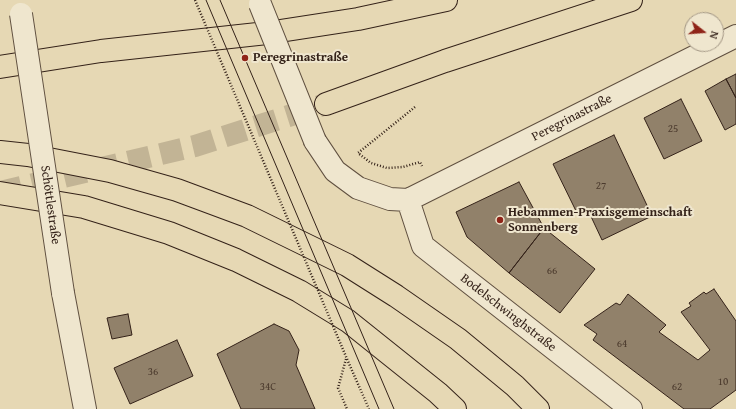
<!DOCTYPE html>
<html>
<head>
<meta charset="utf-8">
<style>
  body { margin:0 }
  #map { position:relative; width:736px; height:409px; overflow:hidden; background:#e6d8b4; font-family:"Gentium Book Plus",serif }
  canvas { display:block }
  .north { position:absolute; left:684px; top:12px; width:40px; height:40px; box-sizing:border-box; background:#efe6ce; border:1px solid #a49886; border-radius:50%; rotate:107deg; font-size:11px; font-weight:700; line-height:16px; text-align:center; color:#342219 }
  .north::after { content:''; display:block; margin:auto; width:14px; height:18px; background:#8f2418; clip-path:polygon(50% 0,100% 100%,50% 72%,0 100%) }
</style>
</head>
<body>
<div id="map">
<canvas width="736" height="409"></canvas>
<div class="north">N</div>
</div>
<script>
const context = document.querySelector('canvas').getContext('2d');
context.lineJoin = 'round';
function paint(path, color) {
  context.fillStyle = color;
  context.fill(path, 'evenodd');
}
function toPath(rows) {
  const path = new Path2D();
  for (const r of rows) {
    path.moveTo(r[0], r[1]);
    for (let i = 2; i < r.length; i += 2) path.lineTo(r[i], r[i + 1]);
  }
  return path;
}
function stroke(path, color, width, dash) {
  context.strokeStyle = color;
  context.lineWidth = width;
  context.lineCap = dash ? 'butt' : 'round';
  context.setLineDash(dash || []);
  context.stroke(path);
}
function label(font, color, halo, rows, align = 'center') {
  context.font = font + ' "Gentium Book Plus",serif';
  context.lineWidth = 4;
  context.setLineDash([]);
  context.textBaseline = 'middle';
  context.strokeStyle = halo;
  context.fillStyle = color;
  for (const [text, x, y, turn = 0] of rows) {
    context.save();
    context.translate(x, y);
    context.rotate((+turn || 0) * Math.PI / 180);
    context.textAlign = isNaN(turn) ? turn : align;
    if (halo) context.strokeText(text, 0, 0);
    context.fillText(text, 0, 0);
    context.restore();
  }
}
const building = toPath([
  [736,74,736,98,726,79,736,74],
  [726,79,736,98,736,124,725,130,705,91,726,79],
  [681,99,702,141,664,159,644,118,681,99],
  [614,135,652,216,602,240,587,208,577,213,553,164,614,135],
  [519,182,544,228,509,273,467,237,456,212,519,182],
  [544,228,595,269,560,313,509,273,544,228],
  [714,289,736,321,736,390,710,409,684,409,593,340,597,334,584,325,616,303,620,305,628,294,666,325,659,332,698,360,710,350,681,312,691,306,689,303,704,292,706,294,714,289],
  [128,314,132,335,112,339,107,318,128,314],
  [274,324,289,331,299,350,296,365,315,409,241,409,217,354,274,324],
  [177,340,193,376,130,404,114,368,177,340]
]);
paint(building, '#91816a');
stroke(building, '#342219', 1);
stroke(toPath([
  [0,192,195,146,326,104]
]), '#c2b495', 22, [22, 11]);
const street = toPath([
  [315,141,335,171,358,188,390,199,408,200],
  [408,200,736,36],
  [408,200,423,246,631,409],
  [63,293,85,409]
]);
const highway = toPath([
  [0,67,101,51,267,33,358,19,446,0],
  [326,104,445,61,631,0],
  [0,152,28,155,110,171,177,190,247,216,347,265,396,296,458,339,515,386,538,409],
  [0,193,84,207,169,233,236,260,299,291,348,321,438,393,455,409]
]);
stroke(street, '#605040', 24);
stroke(highway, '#342219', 24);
stroke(toPath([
  [415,107,358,153,371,163,387,168,403,167,420,162,422,166],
  [346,359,338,388,347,409],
  [347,359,369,409]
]), '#342219', 2.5, [1, 2]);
stroke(street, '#efe6ce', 22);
stroke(highway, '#e6d8b4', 22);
stroke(toPath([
  [206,0,379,409],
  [220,0,394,409]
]), '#342219', 1);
const streetBridge = toPath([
  [260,4,315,141],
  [21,14,63,293]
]);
stroke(streetBridge, '#605040', 24, []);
stroke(toPath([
  [195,0,347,359]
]), '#342219', 2.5, [1, 2]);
stroke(streetBridge, '#efe6ce', 22);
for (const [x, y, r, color] of [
  [245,58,4,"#8f2418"],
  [500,220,4,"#8f2418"]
]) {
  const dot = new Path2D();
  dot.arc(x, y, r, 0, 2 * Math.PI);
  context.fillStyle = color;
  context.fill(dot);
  stroke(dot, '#efe6ce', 1.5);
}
label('11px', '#4b3a2d', null, [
  ["25",673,129],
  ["27",601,186],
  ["66",552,271],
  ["64",622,344],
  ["36",153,372],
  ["10",723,382],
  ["34C",268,387],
  ["62",677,387]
]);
label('bold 13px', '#342219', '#efe6ce', [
  ["Peregrinastraße",253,58],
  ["Hebammen-Praxisgemeinschaft",508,213],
  ["Sonnenberg",508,228]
], 'left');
label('13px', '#342219', '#efe6ce', [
  ["Peregrinastraße",572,118,-27],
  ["Schöttlestraße",50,205,82],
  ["Bodelschwinghstraße",508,313,38]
]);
</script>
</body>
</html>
